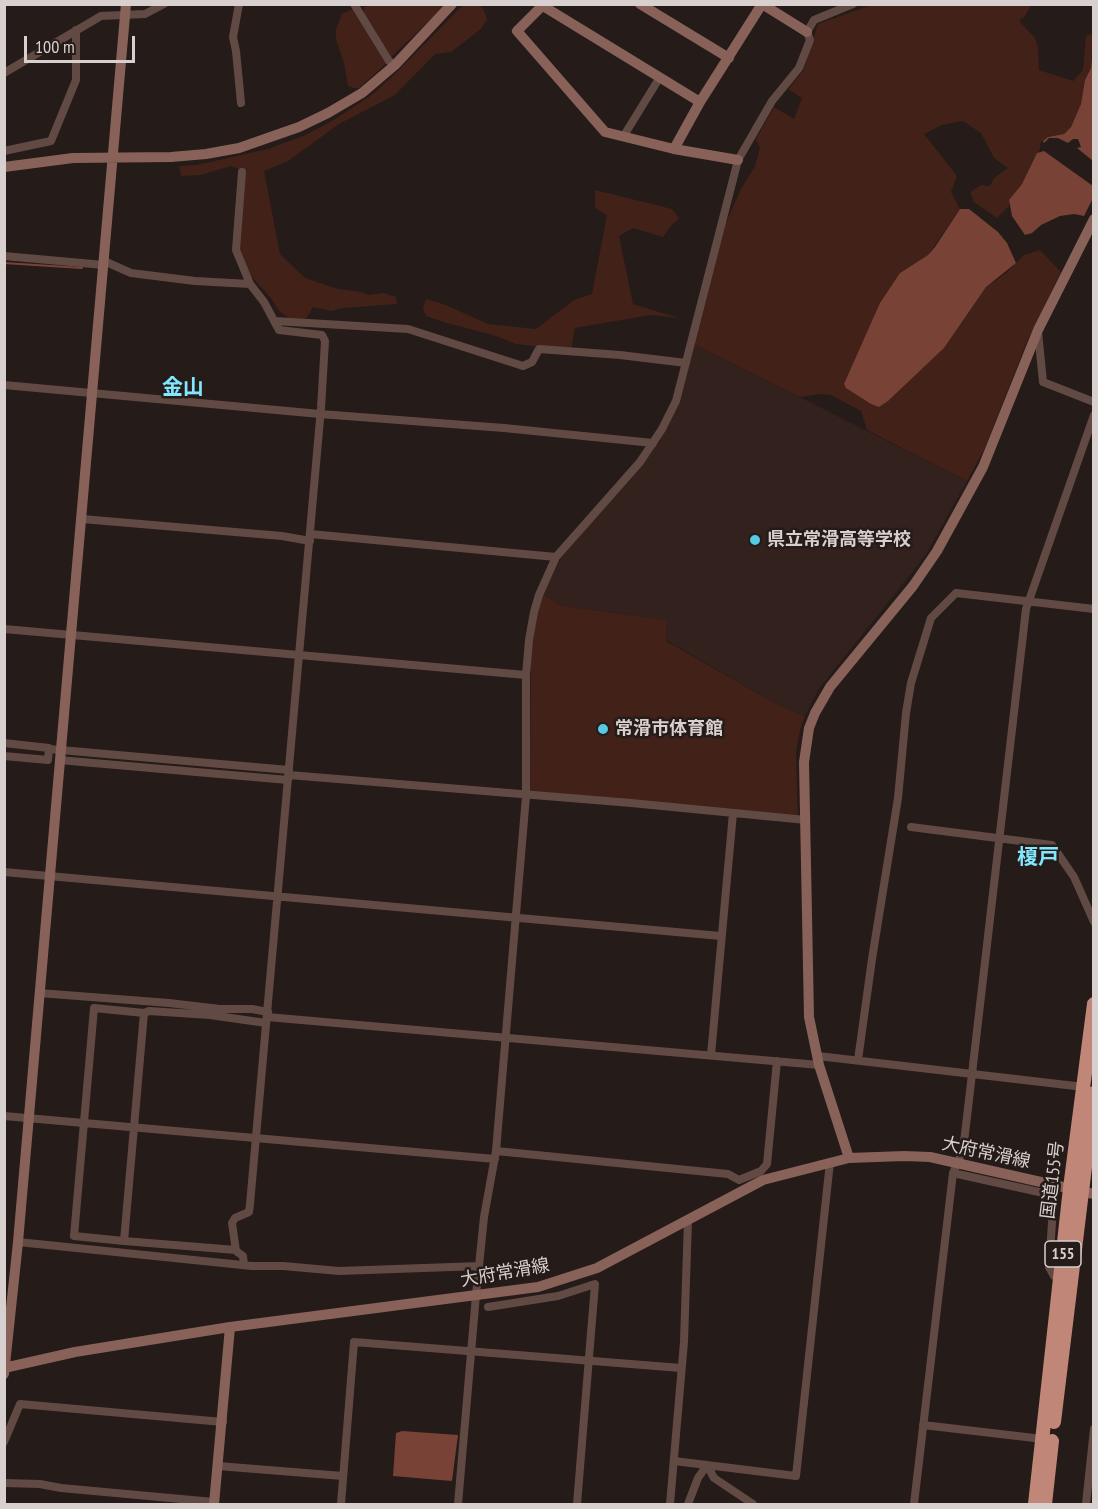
<!DOCTYPE html>
<html>
<head>
<meta charset="utf-8">
<style>
  body { margin:0 }
  #map { position:relative; width:1098px; height:1509px; overflow:hidden; background:#251b18; font-family:"PT Sans Narrow",sans-serif }
  canvas { display:block }
  .frame { position:absolute; inset:0; border:6px solid #d8d0ce; pointer-events:none }
  .scale { position:absolute; left:24px; top:36px; width:111px; height:27px; box-sizing:border-box; border:3px solid #d8d0ce; border-top:0; padding-left:8px; font-size:18px; line-height:21px; white-space:nowrap; color:#d8d0ce; -webkit-text-stroke:4px #251b18; paint-order:stroke }
</style>
</head>
<body>
<div id="map">
<canvas width="1098" height="1509"></canvas>
<div class="frame"></div>
<div class="scale">100 m</div>
</div>
<script>
const context = document.querySelector('canvas').getContext('2d');
context.lineJoin = 'round';
function paint(path, color) {
  context.fillStyle = color;
  context.fill(path, 'evenodd');
}
function toPath(rows) {
  const path = new Path2D();
  for (const r of rows) {
    path.moveTo(r[0], r[1]);
    for (let i = 2; i < r.length; i += 2) path.lineTo(r[i], r[i + 1]);
  }
  return path;
}
function stroke(path, color, width, dash) {
  context.strokeStyle = color;
  context.lineWidth = width;
  context.lineCap = dash ? 'butt' : 'round';
  context.setLineDash(dash || []);
  context.stroke(path);
}
function label(font, color, halo, rows, align = 'center') {
  context.font = font + ' "PT Sans Narrow","Noto Sans JP",sans-serif';
  context.lineWidth = 5;
  context.setLineDash([]);
  context.textBaseline = 'middle';
  context.strokeStyle = halo;
  context.fillStyle = color;
  for (const [text, x, y, turn = 0] of rows) {
    context.save();
    context.translate(x, y);
    context.rotate((+turn || 0) * Math.PI / 180);
    context.textAlign = isNaN(turn) ? turn : align;
    if (halo) context.strokeText(text, 0, 0);
    context.fillText(text, 0, 0);
    context.restore();
  }
}
paint(toPath([
  [694,344,967,481,925,556,818,690,805,716,780,706,666,640,667,620,562,606,543,594,561,558,665,430,680,400]
]), '#32211d');
paint(toPath([
  [375,5,446,5,390,58,363,17,364,7],
  [463,5,479,5,484,10,487,19,481,29,451,52,435,54,395,95,339,124,288,161,264,171,280,254,305,278,338,289,362,292,369,295,384,293,396,297,397,304,343,308,331,311,313,307,306,319,289,318,279,311,271,298,249,274,238,252,245,171,231,166,200,175,181,176,179,166,197,165,268,149,306,135,337,118,373,94,398,71],
  [871,5,1031,5,1024,18,1020,19,1020,22,1035,38,1038,47,1039,70,1073,81,1083,70,1086,36,1091,34,1093,36,1091,68,1085,80,1081,104,1071,127,1064,134,1048,137,1040,143,1040,149,1022,184,1010,200,1009,206,997,218,974,202,970,192,981,185,990,186,994,178,1008,168,994,158,981,133,963,121,942,125,924,134,957,176,951,192,960,209,928,255,900,273,879,407,888,401,944,348,986,287,1006,273,1024,255,1040,250,1061,272,1026,344,984,450,967,481,867,430,861,411,831,395,821,394,800,397,694,344,724,227,741,189,755,166,760,148,756,139,774,107,794,119,802,98,788,89,803,71,818,24],
  [353,9,388,62,359,88,354,88,348,86,344,63,336,39,336,29,342,14],
  [595,190,672,209,679,218,669,228,663,237,633,228,619,236,633,304,679,318,650,315,575,328,571,350,516,344,493,335,447,323,426,316,423,309,426,299,446,305,488,324,536,329,574,300,592,294,607,215,595,208],
  [543,594,562,606,667,620,666,641,780,706,805,716,800,730,796,753,798,816,530,793,531,642,533,621]
]), '#422119');
paint(toPath([
  [1093,47,1094,161,1093,161,1077,148,1081,147,1078,139,1073,139,1068,143,1058,138,1049,138,1044,143,1043,141,1048,137,1064,134,1071,127,1081,104,1085,80,1091,68],
  [1044,151,1093,186,1093,198,1084,216,1074,214,1060,216,1041,225,1032,233,1025,235,1012,216,1009,200,1022,184,1037,153],
  [960,209,969,209,998,232,1007,243,1016,263,986,287,944,348,888,401,879,407,871,404,846,388,844,384,880,303,900,273,928,255,935,247],
  [402,1431,458,1435,452,1481,393,1476,396,1433]
]), '#784336');
stroke(toPath([
  [4,263,82,268]
]), '#784336', 2);
stroke(toPath([
  [239,4,233,37,236,51,241,103],
  [354,4,389,61,395,65],
  [4,73,101,16,145,14,164,4],
  [623,137,660,77],
  [4,151,51,141,76,80,76,30],
  [242,172,236,250,250,284,264,302,279,330,322,335,325,341,321,408,250,1204,249,1212,235,1218,232,1223,236,1251,243,1256,244,1265],
  [4,256,104,265],
  [104,261,131,273,195,281,250,284],
  [275,321,408,329,523,366,532,362,539,349,620,355,686,363],
  [1038,332,1043,382,1094,402],
  [4,385,320,414,504,428,653,443],
  [82,519,282,536,310,541],
  [310,534,556,557],
  [4,629,526,675],
  [4,743,49,748,48,760,4,756],
  [49,749,289,770],
  [59,760,288,780],
  [289,775,631,803,806,820],
  [911,827,1052,845,1074,877,1094,922],
  [4,872,721,936],
  [39,993,169,1003,220,1009,252,1009,268,1012],
  [144,1013,124,1241,74,1236,94,1008,144,1013,149,1011,210,1015,266,1023],
  [267,1017,819,1065],
  [711,1055,733,813],
  [818,1056,1084,1087],
  [858,1060,872,959,898,798,906,713,911,683,931,618,956,593,1094,609],
  [4,1116,495,1159],
  [496,1151,728,1174,739,1180,761,1171,767,1164,777,1061],
  [953,1173,1039,1192,1050,1199,1053,1208,1049,1267,1054,1276,1060,1279],
  [124,1241,236,1250],
  [18,1242,252,1266,283,1266,339,1271,480,1266],
  [488,1307,558,1296,595,1284,577,1504],
  [923,1425,1043,1439],
  [4,1442,20,1404,223,1422],
  [674,1461,796,1476,830,1162],
  [218,1466,343,1476],
  [4,1483,40,1484,61,1488,214,1502],
  [341,1504,354,1342,681,1368],
  [458,1504,476,1295,484,1217,496,1151,526,796,526,675,529,640,534,612,539,595,556,557,640,462,662,429,676,401,738,160,772,101,799,68,810,40,807,32,814,20,853,4],
  [670,1504,684,1342,688,1220],
  [688,1504,698,1478,707,1465,714,1478,753,1504],
  [914,1504,953,1173,963,1150,967,1117,1026,609,1094,415],
  [1086,1504,1094,1429]
]), '#624a44', 8);
stroke(toPath([
  [544,4,517,31,605,132,674,149,738,160],
  [640,4,729,58],
  [543,6,700,102],
  [674,149,700,102,762,4,807,32],
  [4,167,73,158,171,157,206,154,239,148,299,127,328,113,362,93,395,65,452,4],
  [849,1158,819,1065,809,1017,804,762,809,728,815,713,830,687,913,586,937,551,983,467,1038,330,1094,219],
  [4,1368,75,1352,230,1327,538,1287,597,1268,763,1180,849,1158,904,1156,930,1157,1094,1194],
  [4,1374,18,1242,126,4],
  [214,1504,230,1327]
]), '#886259', 10);
stroke(toPath([
  [1054,1422,1094,1093],
  [1035,1504,1070,1188,1094,1004],
  [1045,1504,1052,1441]
]), '#c08677', 14);
for (const [x, y, r, color] of [
  [755,540,6,"#57c9e2"],
  [603,729,6,"#57c9e2"]
]) {
  const dot = new Path2D();
  dot.arc(x, y, r, 0, 2 * Math.PI);
  context.fillStyle = color;
  context.fill(dot);
  stroke(dot, '#251b18', 2);
}
for (const [x, y, w] of [
  [1063,1254,36]
]) {
  const box = new Path2D();
  box.roundRect(x - w / 2, y - 13, w, 26, 4.5);
  context.fillStyle = '#251b18';
  context.fill(box);
  stroke(box, '#d8d0ce', 1.5);
}
label('bold 16px', '#d8d0ce', null, [
  ["155",1063,1254]
]);
label('bold 18px', '#d8d0ce', '#251b18', [
  ["県立常滑高等学校",767,540],
  ["常滑市体育館",615,729]
], 'left');
label('18px', '#d8d0ce', '#251b18', [
  ["大府常滑線",986,1153,12],
  ["国道155号",1053,1180,-83],
  ["大府常滑線",505,1273,-10]
]);
label('bold 21px', '#81e6fe', '#251b18', [
  ["金山",183,388],
  ["榎戸",1038,858]
]);
</script>
</body>
</html>
